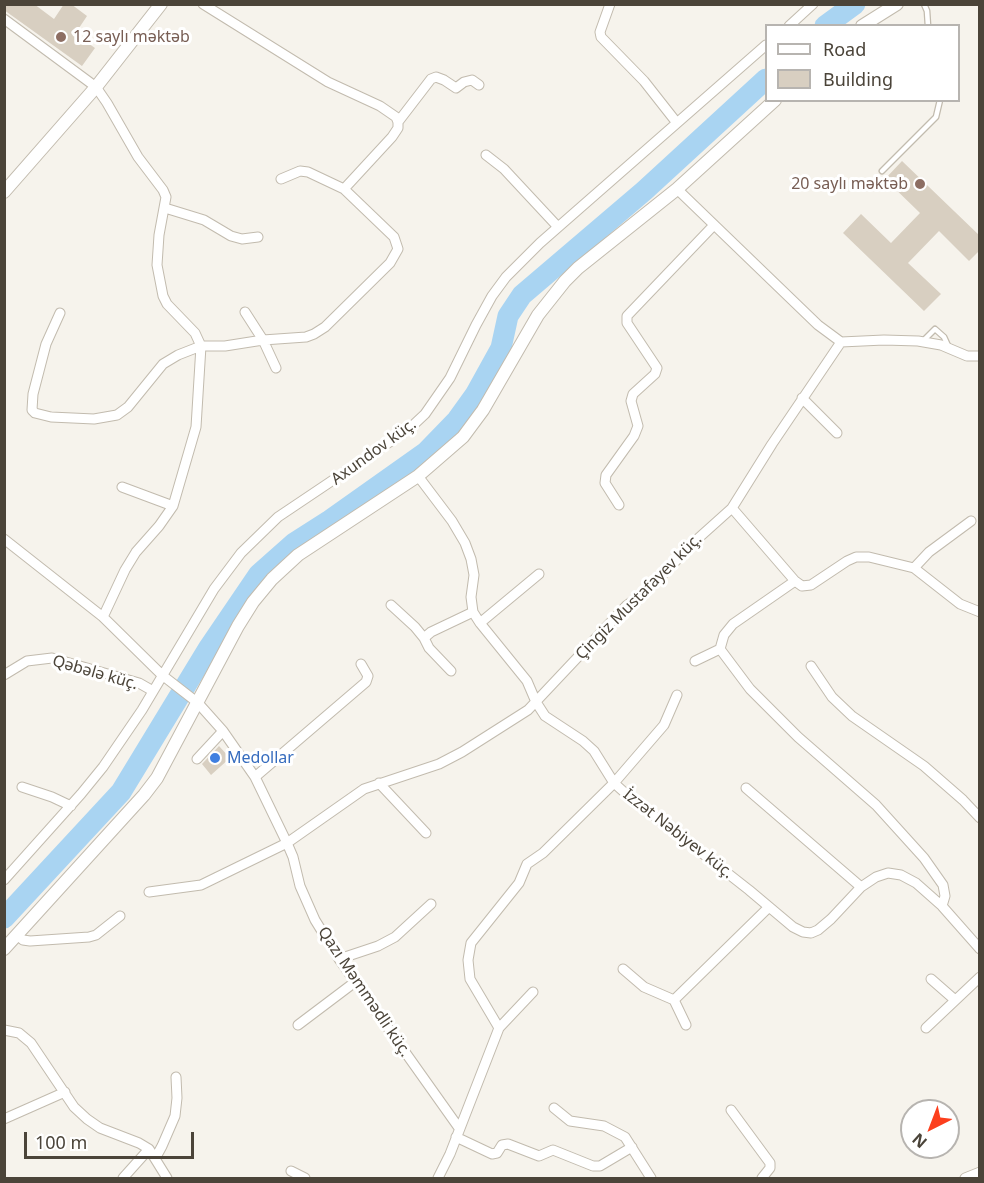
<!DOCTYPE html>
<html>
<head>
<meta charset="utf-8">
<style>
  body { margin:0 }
  #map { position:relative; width:984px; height:1183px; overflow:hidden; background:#f6f3ec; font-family:"Noto Sans",sans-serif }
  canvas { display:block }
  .frame { position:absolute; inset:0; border:6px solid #4b4439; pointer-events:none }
  .legend { position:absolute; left:765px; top:24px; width:195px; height:78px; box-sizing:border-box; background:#fff; border:2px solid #b7b4b0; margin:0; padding:8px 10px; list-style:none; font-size:18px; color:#4b4439 }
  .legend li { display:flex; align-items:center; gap:12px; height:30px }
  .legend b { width:30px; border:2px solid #b7b4b0 }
  .north { position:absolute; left:900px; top:1099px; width:60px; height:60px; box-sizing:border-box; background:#fff; border:2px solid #b7b4b0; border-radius:50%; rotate:222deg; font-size:16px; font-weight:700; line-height:24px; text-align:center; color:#4b4439 }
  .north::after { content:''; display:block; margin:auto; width:21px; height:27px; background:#fc3f1d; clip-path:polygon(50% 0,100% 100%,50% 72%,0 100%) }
  .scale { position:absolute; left:24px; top:1132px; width:170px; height:27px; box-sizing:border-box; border:3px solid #4b4439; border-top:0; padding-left:8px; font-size:18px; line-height:21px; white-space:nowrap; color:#4b4439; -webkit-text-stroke:4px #fff; paint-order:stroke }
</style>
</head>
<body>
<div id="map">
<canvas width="984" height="1183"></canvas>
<div class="frame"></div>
<ul class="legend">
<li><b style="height:8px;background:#fff"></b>Road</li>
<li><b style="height:16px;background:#d8cfc1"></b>Building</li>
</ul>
<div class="north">N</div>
<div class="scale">100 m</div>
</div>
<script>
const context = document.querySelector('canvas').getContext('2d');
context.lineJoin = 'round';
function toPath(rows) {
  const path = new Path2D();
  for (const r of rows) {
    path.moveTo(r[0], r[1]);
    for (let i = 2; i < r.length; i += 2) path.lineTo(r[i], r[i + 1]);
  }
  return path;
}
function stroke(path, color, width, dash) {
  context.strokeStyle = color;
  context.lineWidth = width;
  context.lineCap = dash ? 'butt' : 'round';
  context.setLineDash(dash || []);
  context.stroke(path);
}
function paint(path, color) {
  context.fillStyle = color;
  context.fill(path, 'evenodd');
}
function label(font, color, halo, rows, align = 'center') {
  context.font = font + ' "Noto Sans",sans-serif';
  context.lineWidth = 6;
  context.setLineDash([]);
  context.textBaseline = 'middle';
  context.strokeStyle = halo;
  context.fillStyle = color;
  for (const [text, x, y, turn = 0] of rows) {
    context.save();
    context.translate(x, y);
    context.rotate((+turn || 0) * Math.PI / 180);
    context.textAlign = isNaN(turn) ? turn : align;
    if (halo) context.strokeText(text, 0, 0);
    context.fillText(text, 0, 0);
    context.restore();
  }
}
stroke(toPath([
  [825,26,855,4],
  [4,918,121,792,208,649,259,574,294,543,330,520,426,452,457,420,475,395,501,348,508,316,522,295,644,191,766,79]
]), '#a9d4f2', 21);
paint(toPath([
  [4,4,34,4,54,19,64,4,71,4,87,16,75,34,95,48,82,66,4,10],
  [902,161,980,236,980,250,969,261,939,231,908,263,941,294,924,311,843,233,861,214,891,243,920,213,885,179],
  [219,746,230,758,211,775,202,764]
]), '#d8cfc1');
const service = toPath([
  [924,4,927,11,928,26],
  [882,171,936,117,940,100],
  [922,342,935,329,944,337,949,348]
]);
const minor = toPath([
  [203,4,328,82,380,106,396,117,398,122,398,128,392,137,344,189],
  [610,4,600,32,601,37,644,81,677,123],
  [4,19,96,87,107,103,138,157,163,190,166,197,159,235,157,265,163,296,167,304,195,333,201,346,196,427,173,506,159,526,136,552,125,570,103,617],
  [789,26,813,4],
  [398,122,431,79,436,77,444,80,456,88,464,82,472,80,479,85],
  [486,155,504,169,558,227],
  [677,189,818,325,841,342],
  [165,208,204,220,231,236,242,239,258,237],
  [245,312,263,340,276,368],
  [60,313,46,344,33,394,32,410,35,413,51,417,94,419,117,415,128,407,163,364,178,355,201,346,225,346,263,340,306,337,314,334,325,327,390,263,398,249,394,237,344,189,308,172,300,171,281,179],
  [802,398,837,433],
  [418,476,452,521,465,543,471,559,474,575,471,597,473,612,480,623,527,681,536,702,545,716,583,741,594,751,614,783,624,792,749,890,793,927,803,932,811,933,818,930,831,919,861,887,876,877,888,873,901,875,916,883,942,906,980,949],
  [122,487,173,506],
  [619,505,605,483,606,475,634,436,638,426,631,401,633,394,655,374,657,368,627,323,627,316,714,225],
  [732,508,795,581,802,586,811,585,847,561,856,557,869,557,914,568,960,604,980,612],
  [4,539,103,617,162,675,198,703,223,731,255,777,287,843,293,857,300,886,315,920,339,959,459,1128],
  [914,568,929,552,971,521],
  [795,581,733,624,724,635,720,649,750,689,798,737,876,805,924,858,943,885,945,896,942,906],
  [391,605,415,627,424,638,429,648,451,671],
  [480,623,539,574],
  [424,638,431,632,473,612],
  [695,661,720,649],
  [811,666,832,697,852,716,924,766,963,800,980,818],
  [4,675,27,661,52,658,139,683,153,691],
  [197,759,223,731],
  [255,777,366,682,368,676,361,664],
  [379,783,426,833],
  [22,787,52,797,71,806],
  [746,788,861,887],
  [4,880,81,794,103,767,142,710,214,589,241,553,278,517,409,429,425,414,450,378,476,325,492,296,506,277,540,243,766,45],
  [149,892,201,885,287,843,364,789,439,764,462,752,528,710,626,606,649,589,693,543,732,508,772,444,841,342,884,340,918,341,941,345,967,356,980,356],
  [17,935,23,940,30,941,89,937,96,935,120,916],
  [339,959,378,946,395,937,431,904],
  [623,969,644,987,674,1000,686,1025],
  [931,979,955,1000],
  [674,1000,769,907],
  [298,1025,355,982],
  [499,1028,533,992],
  [926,1028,980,977],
  [4,1030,19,1033,31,1043,74,1107,87,1119,100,1128,139,1143,149,1149,167,1178],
  [554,1108,570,1121,604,1126,625,1137,651,1178],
  [731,1110,770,1163,770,1168,762,1178],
  [4,1119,65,1092],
  [456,1137,492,1154,497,1153,502,1145,508,1144,539,1156,553,1150,593,1166,600,1166,632,1147],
  [156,1157,162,1146,175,1116,177,1098,176,1077],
  [291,1171,305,1178],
  [123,1178,149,1149],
  [438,1178,450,1154,499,1028,470,979,468,960,471,943,519,883,527,864,543,853,614,783,664,725,677,695],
  [965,1178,980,1172]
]);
const tertiary = toPath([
  [862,26,897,4],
  [4,192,96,87,161,4],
  [4,949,144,795,157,778,238,626,253,602,272,579,298,555,418,476,463,437,483,410,538,315,565,281,578,268,677,189,775,100]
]);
stroke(service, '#c2bbae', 7);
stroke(minor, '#c2bbae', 11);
stroke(tertiary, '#c2bbae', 14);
stroke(service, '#fff', 4.5);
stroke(minor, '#fff', 9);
stroke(tertiary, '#fff', 12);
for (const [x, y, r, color] of [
  [61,37,6,"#8d6e63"],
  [920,184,6,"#8d6e63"],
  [215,758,6,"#3f7fe0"]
]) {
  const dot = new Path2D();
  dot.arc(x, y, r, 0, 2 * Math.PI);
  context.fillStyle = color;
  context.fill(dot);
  stroke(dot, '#fff', 2);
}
label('16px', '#785e54', '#fff', [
  ["12 saylı məktəb",73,37],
  ["20 saylı məktəb",908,184,"right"]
], 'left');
label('16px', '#4b4439', '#fff', [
  ["Axundov küç.",374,452,-36],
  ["Çingiz Mustafayev küç.",639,597,-45],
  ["Qəbələ küç.",95,673,16],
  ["İzzət Nəbiyev küç.",678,834,38],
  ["Qazı Məmmədli küç.",364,992,56]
]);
label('16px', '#366cbe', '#fff', [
  ["Medollar",227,758]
], 'left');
</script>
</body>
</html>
